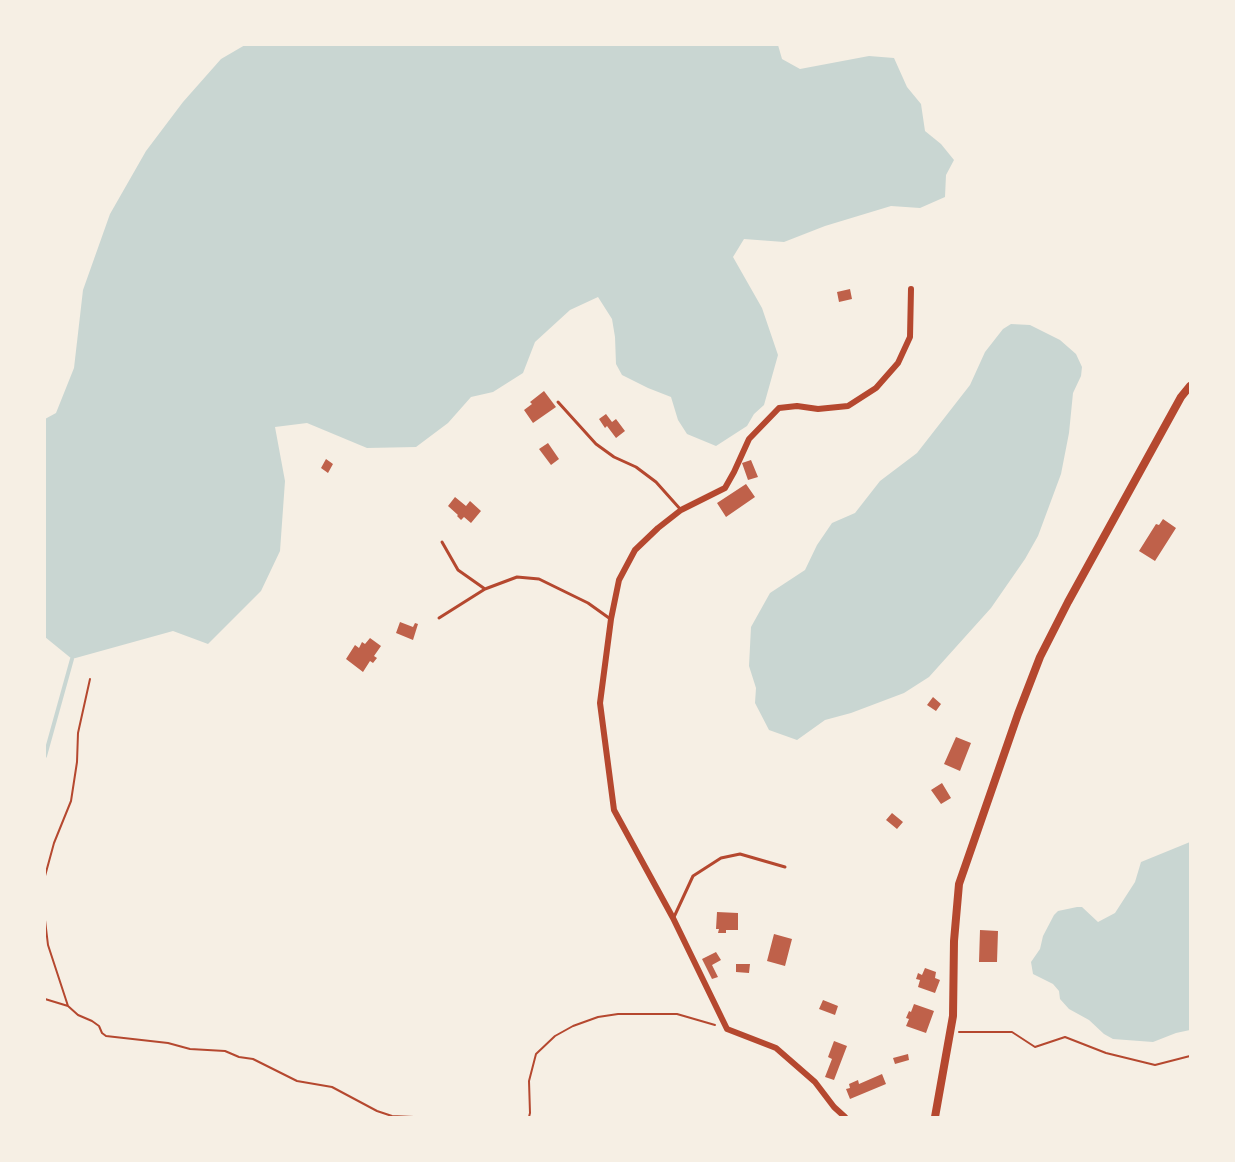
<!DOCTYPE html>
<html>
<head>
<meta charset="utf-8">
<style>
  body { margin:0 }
  #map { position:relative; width:1235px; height:1162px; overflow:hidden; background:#f6efe4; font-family:"Varela Round",sans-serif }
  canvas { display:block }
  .frame { position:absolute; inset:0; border:46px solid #f6efe4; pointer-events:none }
</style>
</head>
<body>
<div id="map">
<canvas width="1235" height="1162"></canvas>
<div class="frame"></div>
</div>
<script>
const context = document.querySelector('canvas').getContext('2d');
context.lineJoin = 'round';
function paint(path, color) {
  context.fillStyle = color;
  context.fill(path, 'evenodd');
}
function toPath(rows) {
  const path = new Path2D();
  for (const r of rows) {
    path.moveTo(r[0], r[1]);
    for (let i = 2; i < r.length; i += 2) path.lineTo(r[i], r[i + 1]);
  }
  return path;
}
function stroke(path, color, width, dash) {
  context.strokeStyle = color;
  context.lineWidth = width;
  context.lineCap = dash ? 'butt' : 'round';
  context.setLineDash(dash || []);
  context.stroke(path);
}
paint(toPath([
  [245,45,778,45,782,59,800,69,869,56,894,58,907,87,921,104,925,131,941,144,954,160,946,175,945,197,920,208,891,206,825,226,784,242,744,239,733,257,762,308,778,355,764,405,754,414,747,426,716,446,687,434,678,420,671,397,648,388,622,375,616,364,615,337,612,319,598,297,570,310,535,342,523,373,493,392,471,397,448,423,416,447,367,448,307,423,275,427,285,481,280,551,261,591,208,644,173,631,72,659,45,637,45,419,56,413,74,368,83,290,110,214,146,151,183,102,221,59],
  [1011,324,1030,325,1060,340,1076,354,1082,367,1081,376,1073,393,1069,433,1061,474,1038,536,1025,559,991,608,929,677,904,693,851,713,825,720,797,740,769,730,755,703,756,688,749,666,751,627,770,593,805,570,817,545,832,523,855,513,880,481,917,453,970,385,985,352,1003,329],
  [1190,842,1190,1030,1176,1033,1153,1042,1113,1039,1104,1034,1089,1020,1069,1009,1060,999,1059,991,1053,984,1033,974,1031,962,1040,949,1043,936,1054,915,1058,911,1077,907,1082,907,1098,922,1115,913,1135,882,1141,862]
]), '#c9d6d2');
stroke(toPath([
  [45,756,72,659]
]), '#c9d6d2', 4);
paint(toPath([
  [850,289,852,299,839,302,837,292],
  [544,391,556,407,533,423,524,410,532,404,530,402],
  [606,414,612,422,616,419,625,431,616,438,607,426,605,428,599,419],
  [548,443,559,459,551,465,539,449],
  [326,459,333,464,328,473,321,468],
  [751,460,758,477,748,480,742,463],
  [746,484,755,497,726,517,717,503],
  [455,497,466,506,470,501,481,511,471,523,464,517,461,520,457,516,458,515,448,506],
  [1163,519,1176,528,1155,561,1139,551,1156,524,1159,525],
  [400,622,413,627,415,623,418,624,413,640,396,633],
  [370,638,381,646,374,656,377,658,373,663,370,661,363,672,346,659,355,645,359,648,362,642,365,644],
  [933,697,941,704,936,711,927,705],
  [956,737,971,743,960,771,944,764],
  [942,783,951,798,941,804,931,790],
  [892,813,903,822,897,829,886,820],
  [717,912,738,913,738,930,726,930,726,933,718,933,719,929,716,929],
  [980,930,998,931,997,962,979,962],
  [774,934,792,939,785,966,767,961],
  [716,952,721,960,712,965,718,977,712,979,702,959],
  [736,964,750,964,749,973,736,972],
  [925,968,936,972,935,978,940,980,935,993,918,987,920,980,916,979,918,973,922,975],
  [823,1000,838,1006,835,1015,819,1009],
  [914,1004,934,1011,926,1033,906,1026,909,1019,906,1018,909,1011,911,1012],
  [834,1041,847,1046,834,1080,825,1077,832,1059,828,1057],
  [908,1054,909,1060,895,1064,893,1058],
  [882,1074,886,1084,850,1099,846,1089,850,1088,849,1084,858,1080,859,1084]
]), '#bf614a');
stroke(toPath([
  [45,876,54,843,71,801,77,762,78,733,90,679],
  [45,920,48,945,68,1006],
  [45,999,68,1006,78,1015,92,1021,99,1026,102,1033,106,1036,168,1043,190,1049,225,1051,239,1057,253,1059,297,1081,332,1087,377,1111,392,1116,414,1117],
  [959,1032,1012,1032,1035,1047,1065,1037,1106,1053,1155,1065,1190,1056],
  [529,1117,530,1113,529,1081,536,1054,555,1036,573,1026,598,1017,618,1014,677,1014,715,1025]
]), '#b5482f', 2);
stroke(toPath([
  [558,402,596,444,614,457,636,467,656,482,681,510],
  [442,542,458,570,485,589],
  [439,618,485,589,517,577,539,579,588,603,609,618],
  [674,917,693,876,721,858,740,854,785,867]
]), '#b5482f', 3);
stroke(toPath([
  [845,1117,834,1107,815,1082,776,1048,727,1029,673,918,614,810,600,703,611,619,619,580,635,550,658,528,681,510,725,488,734,472,749,439,779,408,797,406,818,409,848,406,876,388,898,363,910,337,911,289]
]), '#b5482f', 6);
stroke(toPath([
  [935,1117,953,1016,954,941,959,884,1018,714,1040,657,1068,602,1181,397,1190,386]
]), '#b5482f', 8);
</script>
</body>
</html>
